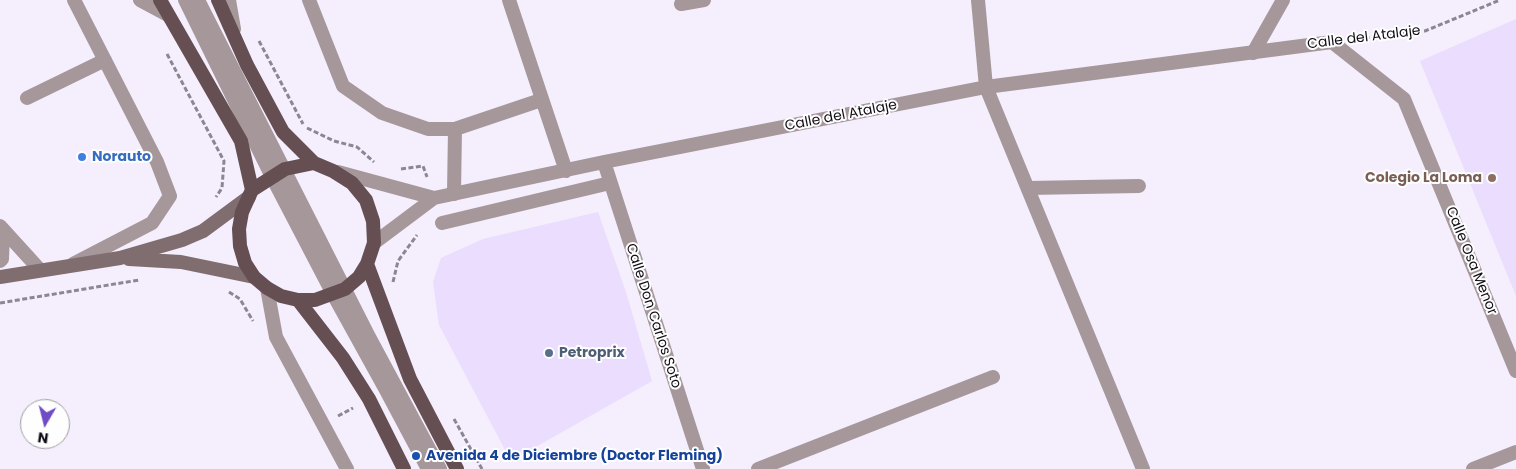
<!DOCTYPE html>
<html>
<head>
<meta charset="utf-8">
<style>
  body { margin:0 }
  #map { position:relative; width:1516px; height:469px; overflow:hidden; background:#f4eefd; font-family:Poppins,sans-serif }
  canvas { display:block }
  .north { position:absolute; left:20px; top:399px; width:50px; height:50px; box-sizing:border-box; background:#fefefe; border:1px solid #9f9ea1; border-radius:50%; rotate:188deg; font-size:14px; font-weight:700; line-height:20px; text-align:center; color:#100d15 }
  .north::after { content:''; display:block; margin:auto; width:18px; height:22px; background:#6e4cc5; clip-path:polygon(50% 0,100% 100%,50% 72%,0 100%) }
</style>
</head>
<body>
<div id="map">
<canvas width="1516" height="469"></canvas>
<div class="north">N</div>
</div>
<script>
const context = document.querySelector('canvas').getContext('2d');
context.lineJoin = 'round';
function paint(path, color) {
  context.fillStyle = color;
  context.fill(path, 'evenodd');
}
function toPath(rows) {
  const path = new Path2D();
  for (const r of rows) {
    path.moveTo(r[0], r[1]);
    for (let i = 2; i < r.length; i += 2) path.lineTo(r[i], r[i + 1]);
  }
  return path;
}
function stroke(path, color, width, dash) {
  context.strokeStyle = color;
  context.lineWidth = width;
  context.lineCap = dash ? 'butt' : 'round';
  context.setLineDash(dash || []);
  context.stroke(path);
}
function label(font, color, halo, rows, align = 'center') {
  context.font = font + ' Poppins,sans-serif';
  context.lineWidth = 4;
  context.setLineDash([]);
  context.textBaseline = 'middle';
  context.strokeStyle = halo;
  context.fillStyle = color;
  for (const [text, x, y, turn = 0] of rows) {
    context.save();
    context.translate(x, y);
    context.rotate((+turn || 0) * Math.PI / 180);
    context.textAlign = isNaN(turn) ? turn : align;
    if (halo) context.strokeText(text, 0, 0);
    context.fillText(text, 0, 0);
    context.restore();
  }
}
paint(toPath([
  [1516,19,1516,296,1420,61],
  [598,212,626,292,652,381,511,461,439,325,433,282,441,258,483,239]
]), '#eaddfe');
stroke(toPath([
  [1357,39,1425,31,1500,0],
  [259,41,303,124],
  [167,54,224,161,222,188,216,197],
  [307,128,334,141,357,147,374,162],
  [401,169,423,166,427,177],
  [393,282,398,261,417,235],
  [229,292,240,299,253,321],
  [0,303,139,280],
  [338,416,353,408],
  [454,419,482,469]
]), '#8b8692', 3, [5, 2.5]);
stroke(toPath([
  [140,0,168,15],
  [185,0,272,177,333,294,386,390,428,469],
  [198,0,367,333,440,469],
  [229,0,234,29],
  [309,0,343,86,382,113,428,129,455,129,541,100],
  [27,98,105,60],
  [454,194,455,129],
  [0,226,40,270],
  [0,261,2,259,3,232],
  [73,264,152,223,170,196,157,162,74,0],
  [267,288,276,337,347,469]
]), '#a5979a', 14);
stroke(toPath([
  [1028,188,1139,186],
  [442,223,610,183]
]), '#a5979a', 14);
stroke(toPath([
  [978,0,986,87,1143,469],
  [681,4,704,0],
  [1253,53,1283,0],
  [758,469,993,377],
  [1473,469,1516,452]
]), '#a5979a', 14);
stroke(toPath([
  [509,0,566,171],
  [604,162,703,469],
  [338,172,434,198],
  [374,243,434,198,604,162,986,87,1332,42,1404,99,1516,371]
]), '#a5979a', 14);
stroke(toPath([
  [129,259,181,262,254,277],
  [0,277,120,258,182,240,203,231,249,197]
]), '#806d70', 14);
stroke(toPath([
  [160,0,241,141,252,190],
  [218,0,247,65,283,132,314,163],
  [314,163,333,171,352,183,366,200,373,221,374,243,367,264,359,277,345,289,315,300,298,300,281,296,267,288,254,277,245,263,240,246,239,229,242,212,252,190,285,169,314,163],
  [367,264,410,379,457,469],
  [298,300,343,358,369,399,404,469]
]), '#654f53', 14);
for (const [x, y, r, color] of [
  [82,157,5,"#3f7fe0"],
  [1492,178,5,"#8d6e63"],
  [549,353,5,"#5c6f8a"],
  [416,456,5,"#1a4fb4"]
]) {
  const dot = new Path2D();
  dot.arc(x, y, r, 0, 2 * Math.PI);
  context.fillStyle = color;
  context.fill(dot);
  stroke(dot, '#fefefe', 2);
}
label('14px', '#100d15', '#fefefe', [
  ["Calle del Atalaje",1364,38,-7],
  ["Calle del Atalaje",841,116,-11],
  ["Calle Osa Menor",1471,261,68],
  ["Calle Don Carlos Soto",653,316,72]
]);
label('bold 14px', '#366cbe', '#fefefe', [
  ["Norauto",92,157]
], 'left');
label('bold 14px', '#785e54', '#fefefe', [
  ["Colegio La Loma",1482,178]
], 'right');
label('bold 14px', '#4e5e75', '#fefefe', [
  ["Petroprix",559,353]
], 'left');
label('bold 14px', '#164399', '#fefefe', [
  ["Avenida 4 de Diciembre (Doctor Fleming)",426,456]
], 'left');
</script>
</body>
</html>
